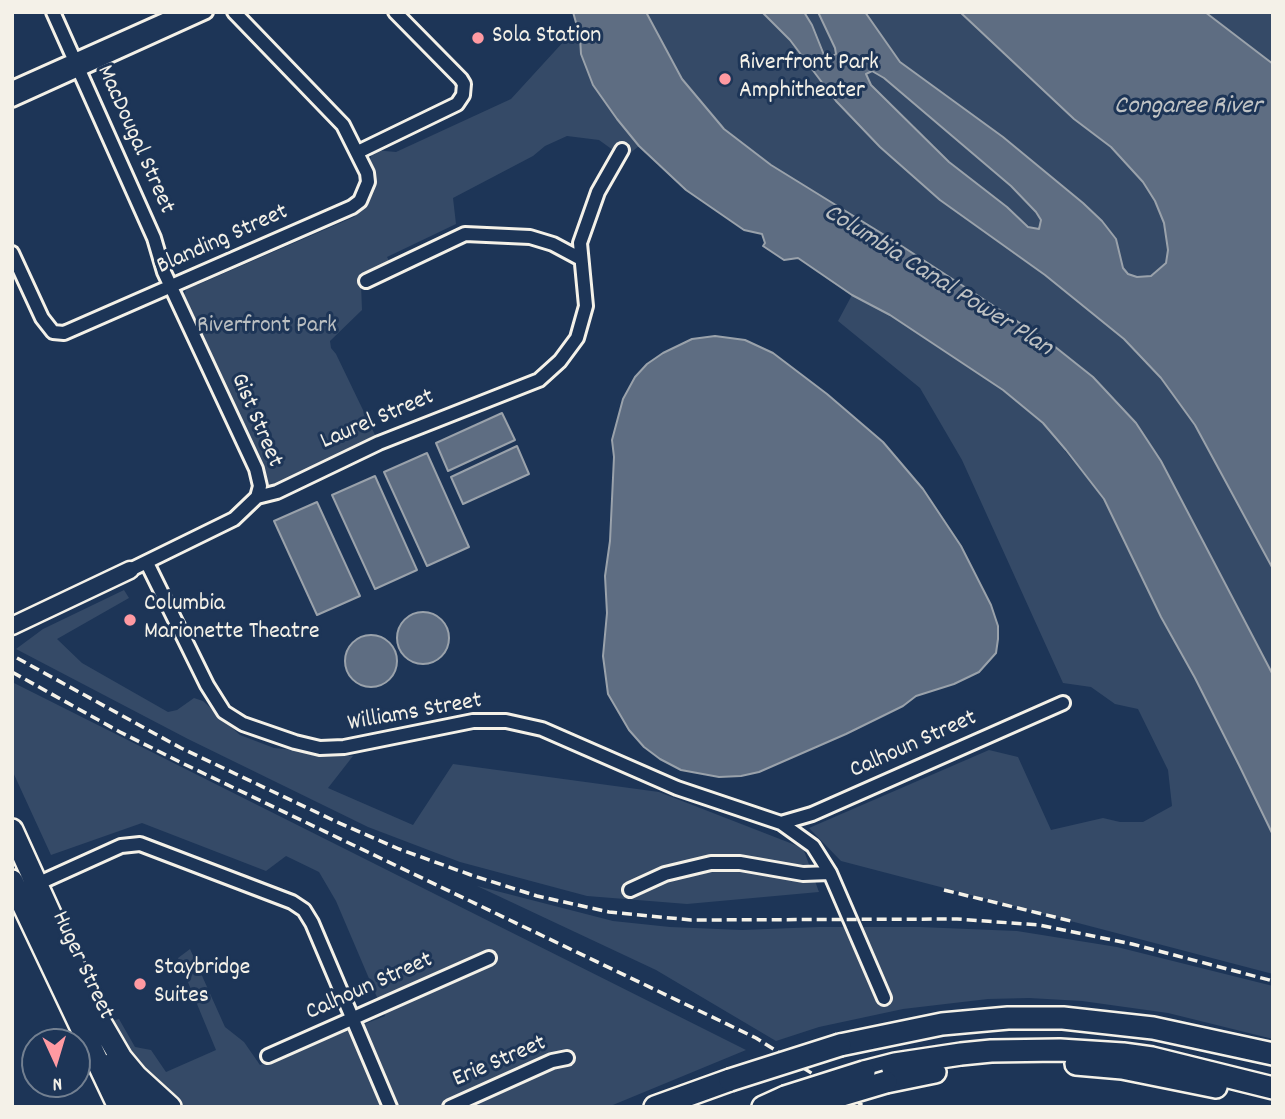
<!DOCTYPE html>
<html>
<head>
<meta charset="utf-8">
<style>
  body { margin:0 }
  #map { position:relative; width:1285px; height:1119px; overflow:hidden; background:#1d3557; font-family:Dekko,sans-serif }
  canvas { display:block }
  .frame { position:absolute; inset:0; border:14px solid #f4f1e8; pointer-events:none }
  .north { position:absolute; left:21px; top:1028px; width:70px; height:70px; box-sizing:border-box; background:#1d3557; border:2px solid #738091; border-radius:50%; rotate:176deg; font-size:19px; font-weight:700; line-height:28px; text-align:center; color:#f4f1e8 }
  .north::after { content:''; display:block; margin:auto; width:24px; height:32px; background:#ff9aa2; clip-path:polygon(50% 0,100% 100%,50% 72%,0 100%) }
</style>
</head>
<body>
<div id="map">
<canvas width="1285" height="1119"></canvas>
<div class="frame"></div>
<div class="north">N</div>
</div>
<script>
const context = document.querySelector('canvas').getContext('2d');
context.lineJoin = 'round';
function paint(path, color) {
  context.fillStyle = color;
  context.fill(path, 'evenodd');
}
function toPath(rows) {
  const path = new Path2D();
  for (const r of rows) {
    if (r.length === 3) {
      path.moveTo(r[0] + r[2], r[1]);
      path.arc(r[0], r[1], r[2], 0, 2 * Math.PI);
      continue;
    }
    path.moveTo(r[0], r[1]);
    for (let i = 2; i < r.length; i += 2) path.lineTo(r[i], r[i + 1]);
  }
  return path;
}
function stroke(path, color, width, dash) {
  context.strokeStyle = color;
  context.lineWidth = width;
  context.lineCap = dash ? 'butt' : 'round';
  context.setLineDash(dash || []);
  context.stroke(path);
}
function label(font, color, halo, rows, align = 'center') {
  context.font = font + ' Dekko,sans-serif';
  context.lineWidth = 6;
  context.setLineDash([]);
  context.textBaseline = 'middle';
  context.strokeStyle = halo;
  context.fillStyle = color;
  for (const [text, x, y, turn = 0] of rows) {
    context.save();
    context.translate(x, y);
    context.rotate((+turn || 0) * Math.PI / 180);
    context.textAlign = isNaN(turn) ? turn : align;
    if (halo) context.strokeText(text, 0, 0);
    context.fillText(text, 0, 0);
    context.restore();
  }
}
paint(toPath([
  [646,12,762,12,790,40,836,101,880,147,940,200,1045,275,1124,339,1161,378,1195,425,1273,569,1273,675,1161,461,1136,423,1115,399,1093,377,1049,342,894,241,771,165,724,129,682,79],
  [804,12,818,12,822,18,835,48,836,54,833,57,824,55,812,25],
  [865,12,960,12,1074,119,1111,147,1143,182,1155,201,1164,223,1168,250,1166,263,1151,276,1137,277,1128,274,1123,268,1116,239,1102,221,1083,203,1003,137,900,62],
  [1205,12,1273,12,1273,64,1248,47],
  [580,37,581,54,593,85,617,119,639,146,624,158,599,140,567,136,545,146,533,156,453,198,456,224,387,257,391,264,367,277,361,284,362,310,330,341,331,348,336,354,376,437,280,486,269,485,185,303,184,295,187,287,194,283,197,285,354,217,366,202,373,188,373,179,369,161,374,150,396,152,511,99,565,40],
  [872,71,884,77,1011,186,1036,212,1041,220,1039,229,1028,227,1007,207,949,162,871,85,866,74],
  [852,295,890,315,1003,390,1043,424,1104,499,1161,617,1195,678,1239,765,1273,835,1273,974,841,861,809,828,989,750,1018,757,1051,830,1103,818,1120,822,1143,822,1172,806,1168,770,1138,709,1115,704,1091,687,1063,683,962,460,920,388,838,321],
  [124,590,129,598,57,639,82,663,168,712,177,710,194,698,203,701,240,735,274,748,353,756,328,788,413,825,453,764,659,792,803,848,819,892,687,904,587,896,460,862,368,827,188,739,16,649,43,629],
  [12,682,746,1050,608,1107,179,1107,136,1070,108,1022,119,1019,135,1047,151,1050,166,1072,216,1050,178,958,190,949,225,1027,244,1042,260,1065,385,1016,336,901,319,872,286,856,266,871,142,823,51,855,12,770],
  [477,886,613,921,670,927,742,930,818,927,920,927,1017,931,1117,947,1273,986,1273,1039,1168,1013,1082,1001,1029,998,988,999,903,1009,819,1027,776,1041,656,970]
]), '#354a67');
const water = toPath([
  [573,12,646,12,682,79,724,129,771,165,894,241,1049,342,1093,377,1136,423,1161,461,1273,675,1273,835,1239,765,1195,678,1161,617,1104,499,1066,450,1043,423,1003,390,890,315,852,295,798,258,784,260,763,246,765,243,762,234,744,230,686,190,639,146,617,119,593,85,581,54,580,37,573,12],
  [762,12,804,12,812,25,824,55,829,58,836,54,835,48,818,12,865,12,900,62,1003,137,1083,203,1102,221,1116,239,1123,268,1128,274,1137,277,1151,276,1166,263,1168,250,1164,223,1155,201,1143,182,1111,147,1074,119,960,12,1205,12,1273,64,1273,569,1195,425,1161,378,1124,339,1045,275,940,200,880,147,836,101,790,40,762,12],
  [872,71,884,78,1011,186,1036,212,1041,220,1039,229,1028,227,1007,207,949,162,871,85,866,74,872,71],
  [715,336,745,340,773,353,827,394,883,442,923,489,961,546,991,605,998,626,998,639,996,653,979,672,954,684,916,696,903,706,846,734,759,772,741,776,719,777,681,770,660,759,644,747,629,730,608,694,603,656,607,613,605,576,610,541,614,457,612,440,623,399,635,377,647,364,663,353,692,339,715,336],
  [502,413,515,440,448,471,436,443,502,413],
  [517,446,529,474,463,504,451,477,517,446],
  [427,453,469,547,427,566,384,472,427,453],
  [375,476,417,570,375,589,332,495,375,476],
  [317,502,360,596,317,615,274,521,317,502],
  [423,638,26],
  [371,661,26]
]);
paint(water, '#5e6d82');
stroke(water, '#9aa2ab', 2);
const street = toPath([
  [53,12,154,238,164,272,256,469,260,486,257,497],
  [12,88,182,12],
  [12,100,206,12],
  [358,152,457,104,463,95,464,84,461,79,395,12],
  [12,253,42,318,53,332,64,333,352,207,360,201,368,182,367,173,343,125,234,12],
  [366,281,465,234,530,237,553,244,581,259],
  [147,563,207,685,224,712,243,724,295,742,320,748,344,747,473,721,506,721,542,729,677,788,781,823,813,846,830,873,884,998],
  [130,570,234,519,257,497,277,492,379,443,539,380,560,361,577,338,586,306,580,243,598,192,622,150],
  [781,823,812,814,1063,703],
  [37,884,121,846,140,844,292,902,304,910,312,923,390,1107],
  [630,890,665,874,711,863,740,863,803,874,830,873],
  [268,1056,489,958],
  [450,1107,552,1061,567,1058]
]);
const secondary = toPath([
  [12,626,130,570]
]);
const highway = toPath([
  [12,830,96,1015,121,1058,136,1076,170,1107],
  [12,881,119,1107],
  [840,1045,942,1024,1008,1018,1063,1018,1153,1028,1273,1054],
  [112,1064,130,1094,142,1107],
  [1076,1064,1122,1068,1216,1087],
  [864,1072,895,1064,961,1054,991,1051,1060,1050,1123,1054,1152,1058,1273,1088],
  [886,1082,935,1072],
  [655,1107,730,1080],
  [763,1107,785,1097]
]);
stroke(street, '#f4f1e8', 18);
stroke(secondary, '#f4f1e8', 21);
stroke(highway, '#f4f1e8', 26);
stroke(street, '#1d3557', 12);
stroke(secondary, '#1d3557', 16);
stroke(highway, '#1d3557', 21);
stroke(toPath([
  [17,658,181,748,337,822,399,849,471,875,537,896,609,912,691,920,957,919,1039,925,1132,944,1273,981],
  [12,672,120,732,184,764,756,1038,865,1107],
  [944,890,1071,921]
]), '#f4f1e8', 3.5, [10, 5]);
const highwayBridge = toPath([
  [730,1080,840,1045],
  [785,1097,864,1072],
  [802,1107,886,1082]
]);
stroke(highwayBridge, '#f4f1e8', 26, []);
stroke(highwayBridge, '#1d3557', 21);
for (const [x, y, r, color] of [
  [478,38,7,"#ff9aa2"],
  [725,79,7,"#ff9aa2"],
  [130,620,7,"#ff9aa2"],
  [140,984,7,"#ff9aa2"]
]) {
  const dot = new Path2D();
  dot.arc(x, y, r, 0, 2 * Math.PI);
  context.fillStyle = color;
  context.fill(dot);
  stroke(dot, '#1d3557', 2.5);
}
label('24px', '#f4f1e8', '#1d3557', [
  ["Sola Station",492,38],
  ["Riverfront Park",739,65],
  ["Amphitheater",739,93],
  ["Columbia",144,606],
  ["Marionette Theatre",144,634],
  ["Staybridge",154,970],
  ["Suites",154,998]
], 'left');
label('24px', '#f4f1e8', '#1d3557', [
  ["MacDougal Street",134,140,66],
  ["Blanding Street",223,241,-24],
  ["Gist Street",255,421,67],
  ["Laurel Street",378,421,-23],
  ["Williams Street",415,714,-10],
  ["Calhoun Street",914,746,-24],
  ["Huger Street",81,966,65],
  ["Calhoun Street",370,988,-24],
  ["Erie Street",500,1063,-23]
]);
label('24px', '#bbbfc1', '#1d3557', [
  ["Riverfront Park",267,328]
]);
label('italic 26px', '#c0c3c4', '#1d3557', [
  ["Congaree River",1188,108],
  ["Columbia Canal Power Plan",937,282,32]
]);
</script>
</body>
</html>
